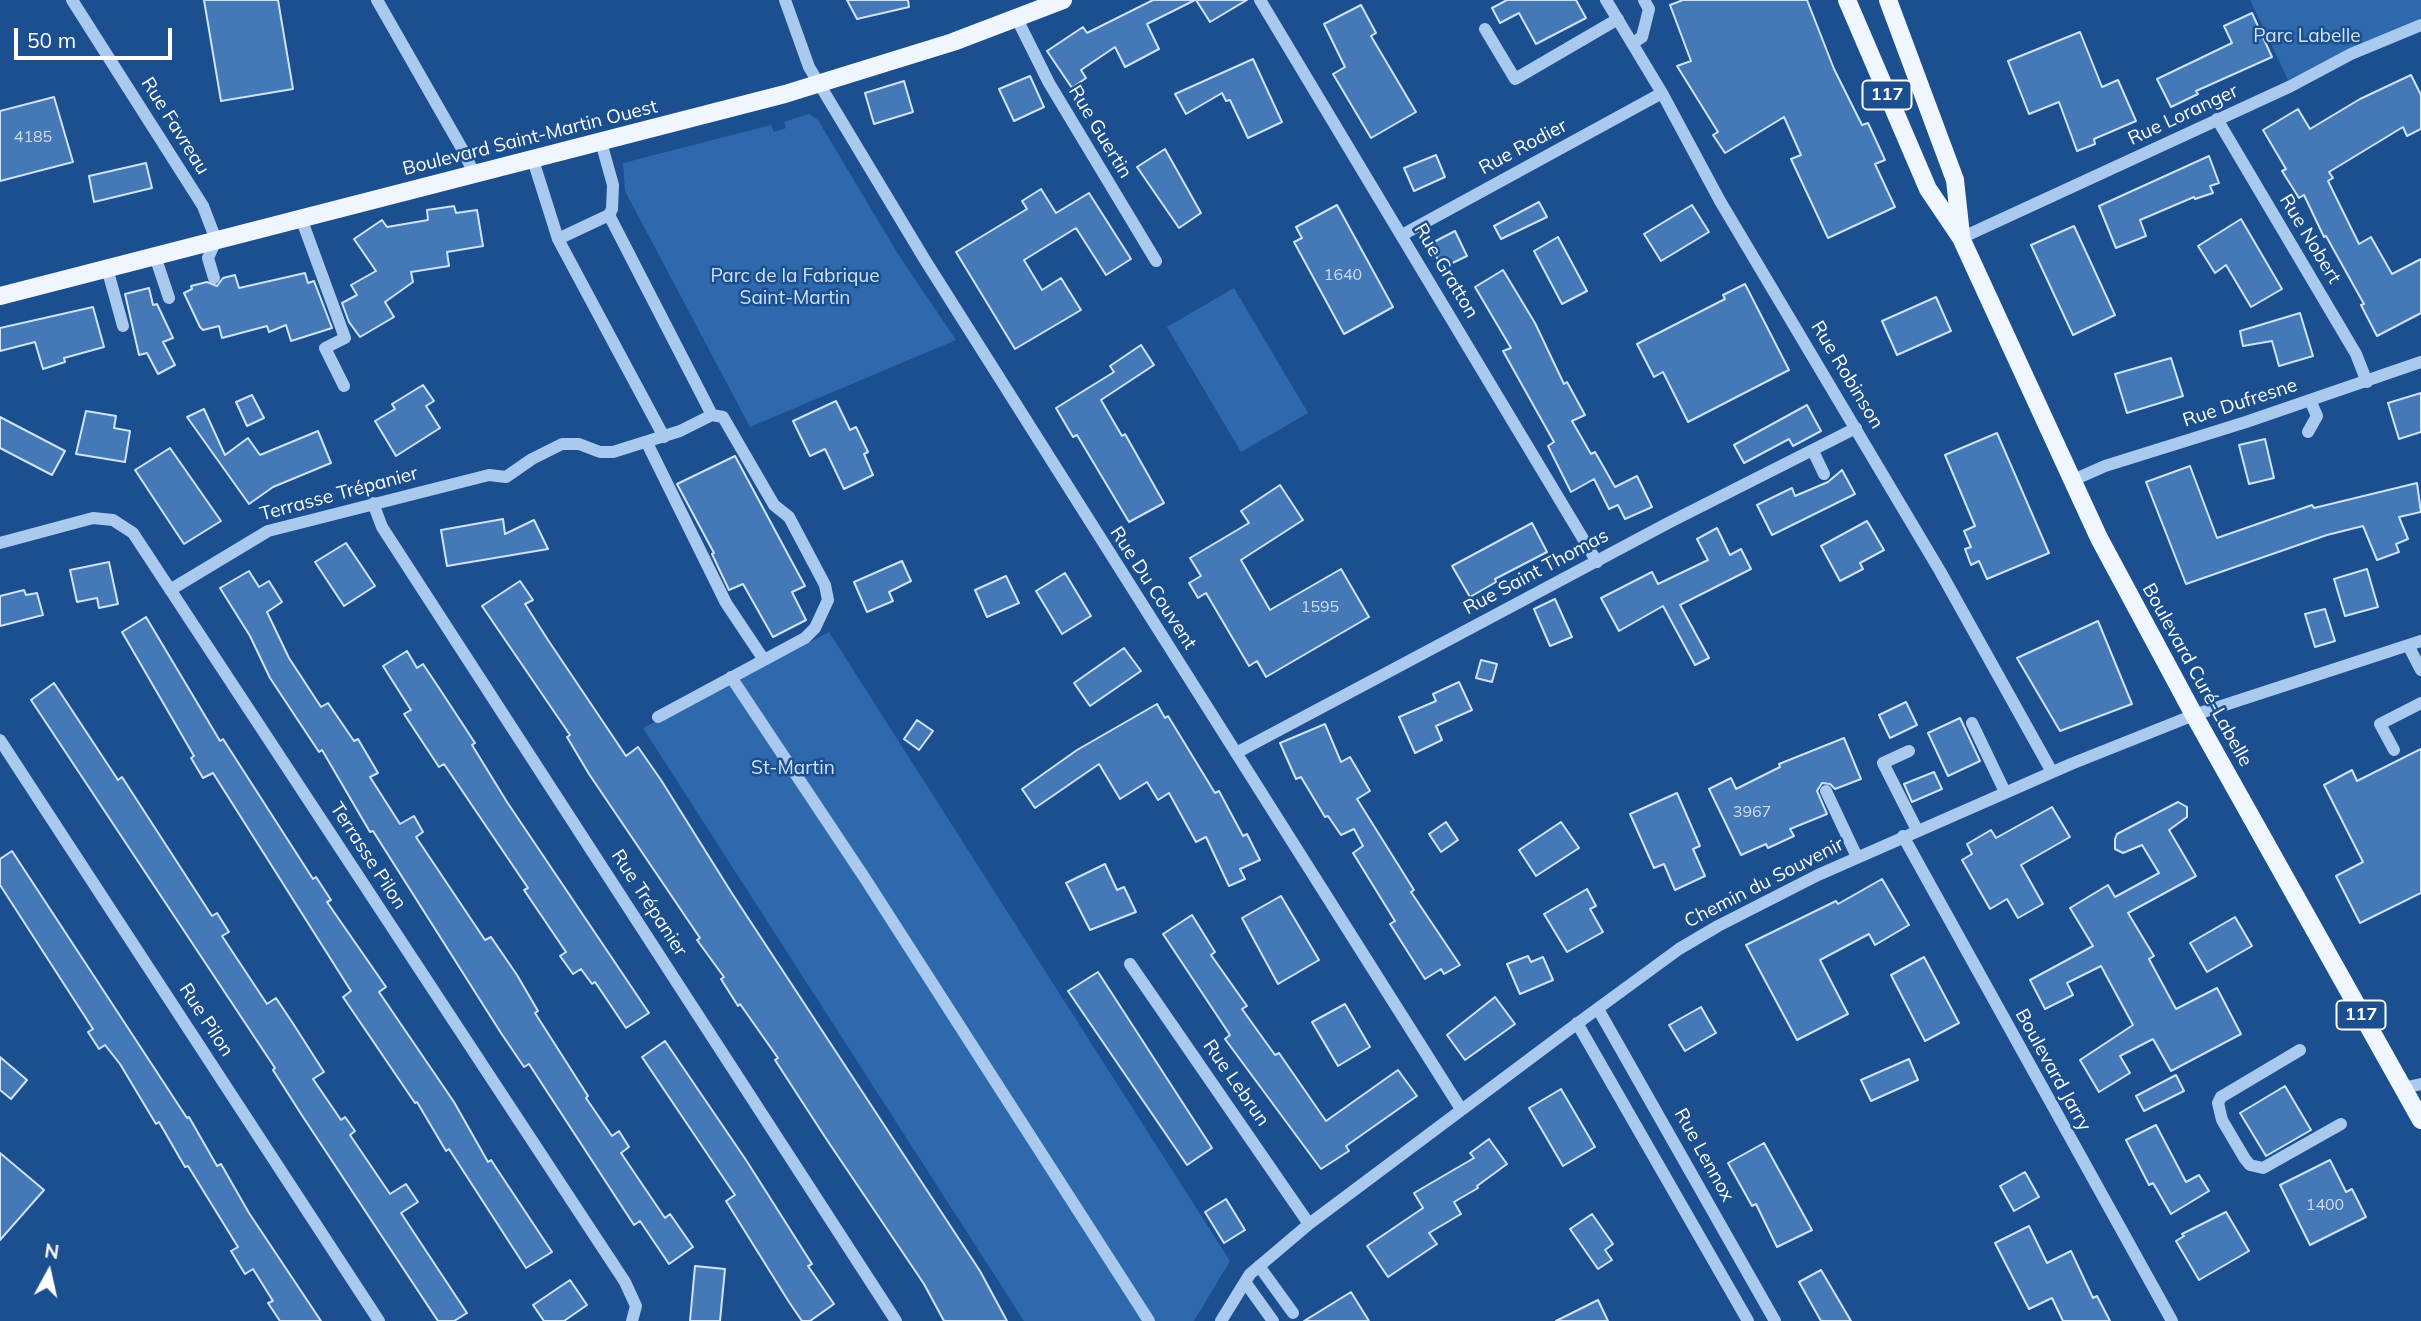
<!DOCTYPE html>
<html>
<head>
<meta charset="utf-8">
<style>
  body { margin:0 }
  #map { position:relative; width:2421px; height:1321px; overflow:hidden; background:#1b4f8f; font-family:Mulish,sans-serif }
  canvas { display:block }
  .north { position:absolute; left:14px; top:1237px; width:70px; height:70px; -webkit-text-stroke:5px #1b4f8f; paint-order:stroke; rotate:8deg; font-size:19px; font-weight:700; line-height:28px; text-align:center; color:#fff }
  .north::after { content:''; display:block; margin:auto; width:24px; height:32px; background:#fff; clip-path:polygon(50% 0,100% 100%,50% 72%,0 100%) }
  .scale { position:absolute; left:14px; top:28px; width:158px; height:32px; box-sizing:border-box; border:4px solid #fff; border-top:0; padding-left:9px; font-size:21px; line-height:24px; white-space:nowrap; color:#fff; -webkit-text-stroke:5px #1b4f8f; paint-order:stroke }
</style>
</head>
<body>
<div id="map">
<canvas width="2421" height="1321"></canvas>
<div class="north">N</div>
<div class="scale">50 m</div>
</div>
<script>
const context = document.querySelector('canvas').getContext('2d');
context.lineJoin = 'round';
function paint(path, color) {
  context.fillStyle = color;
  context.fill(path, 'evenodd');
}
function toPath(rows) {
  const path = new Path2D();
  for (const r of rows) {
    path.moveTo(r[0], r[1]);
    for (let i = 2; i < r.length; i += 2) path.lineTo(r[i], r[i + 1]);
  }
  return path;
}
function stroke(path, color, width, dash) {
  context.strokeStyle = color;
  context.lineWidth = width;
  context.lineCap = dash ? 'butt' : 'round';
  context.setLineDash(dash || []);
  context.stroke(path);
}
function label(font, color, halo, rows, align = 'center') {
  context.font = font + ' Mulish,sans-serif';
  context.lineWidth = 5;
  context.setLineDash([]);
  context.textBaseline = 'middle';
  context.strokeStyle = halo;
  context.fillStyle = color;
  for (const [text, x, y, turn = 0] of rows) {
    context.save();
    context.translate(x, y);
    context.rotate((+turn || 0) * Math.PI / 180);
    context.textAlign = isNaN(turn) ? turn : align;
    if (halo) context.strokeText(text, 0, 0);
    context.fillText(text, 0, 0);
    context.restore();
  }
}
paint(toPath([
  [2250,0,2421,0,2421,25,2291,86],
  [809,114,818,120,898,254,956,340,750,427,625,191,623,163,771,125,774,132,786,128,784,122],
  [1234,288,1308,413,1241,452,1167,327],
  [829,632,1230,1261,1194,1321,1024,1321,643,728]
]), '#2e69ad');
const building = toPath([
  [204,0,278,0,293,89,221,101,204,0],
  [847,0,908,0,909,7,857,19,847,0],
  [1153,0,1195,0,1147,24,1159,49,1125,67,1115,47,1081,70,1086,78,1072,88,1047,51,1083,27,1087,33,1153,0],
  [1196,0,1247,0,1210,22,1196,0],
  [1507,0,1576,0,1586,18,1536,44,1519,13,1500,23,1492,8,1507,0],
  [1683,0,1807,0,1834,69,1862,125,1868,123,1885,160,1875,164,1895,207,1828,238,1791,159,1801,155,1784,117,1725,153,1713,135,1718,132,1677,66,1691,61,1670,5,1683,0],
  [1361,5,1376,33,1371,36,1416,112,1371,138,1333,74,1345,67,1324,24,1361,5],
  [2252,13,2272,57,2196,91,2198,94,2171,107,2157,79,2232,43,2224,26,2252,13],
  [2080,32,2102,87,2118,80,2136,121,2094,139,2095,144,2077,151,2059,102,2029,114,2008,61,2080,32],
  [1253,59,1282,122,1248,138,1230,100,1226,101,1222,93,1186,114,1175,94,1253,59],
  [2411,75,2421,95,2421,129,2407,136,2403,127,2329,172,2333,178,2328,181,2359,244,2371,237,2392,274,2421,259,2421,313,2377,336,2361,305,2364,304,2326,236,2324,237,2304,195,2299,198,2282,171,2286,169,2263,130,2298,109,2310,129,2360,99,2411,75],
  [1030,76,1044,107,1014,121,999,89,1030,76],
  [904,81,913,112,874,124,865,93,904,81],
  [54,97,73,162,0,181,0,111,54,97],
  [1165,149,1201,213,1179,228,1137,167,1165,149],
  [1436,155,1445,177,1414,191,1404,168,1436,155],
  [2209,156,2219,183,2210,186,2213,193,2195,199,2194,197,2140,220,2146,236,2116,248,2099,206,2209,156],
  [146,163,152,188,94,202,89,176,146,163],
  [1041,189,1056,213,1089,193,1131,259,1106,275,1076,228,1024,260,1042,290,1061,278,1081,310,1015,349,956,252,1027,209,1022,201,1041,189],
  [1539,202,1547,217,1501,239,1494,226,1539,202],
  [1337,205,1393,307,1344,334,1294,242,1302,238,1296,227,1337,205],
  [1692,205,1709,232,1661,261,1644,234,1692,205],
  [454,206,456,213,477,210,483,246,447,252,449,266,411,272,413,282,385,302,394,317,360,337,349,322,342,303,357,295,351,285,376,271,354,239,382,220,387,227,428,220,427,210,454,206],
  [2241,219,2282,289,2251,307,2226,265,2215,273,2198,246,2241,219],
  [2074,226,2115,315,2073,335,2031,245,2074,226],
  [1455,231,1467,256,1442,268,1430,244,1455,231],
  [1558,237,1587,291,1562,304,1534,251,1558,237],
  [1503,270,1535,323,1564,384,1567,382,1585,415,1572,421,1591,454,1595,452,1615,487,1637,476,1652,507,1625,519,1618,505,1609,509,1594,479,1571,492,1548,446,1554,442,1503,351,1511,348,1475,287,1503,270],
  [305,273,308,283,314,281,332,328,291,341,286,325,269,332,267,326,222,338,219,326,203,330,200,327,184,293,192,289,191,286,207,282,217,286,223,278,235,275,239,288,305,273],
  [1745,284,1789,370,1688,422,1663,372,1654,377,1637,344,1725,299,1723,295,1745,284],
  [149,288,153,305,157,304,173,338,163,342,175,365,158,374,147,353,139,355,125,294,149,288],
  [1936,297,1951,331,1897,355,1882,321,1936,297],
  [93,307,104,347,64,358,65,362,43,369,35,342,0,351,0,328,93,307],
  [2300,313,2313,356,2279,366,2272,341,2243,346,2240,331,2300,313],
  [1141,345,1154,365,1101,400,1122,436,1125,434,1164,503,1129,522,1077,435,1073,437,1056,408,1114,372,1110,366,1141,345],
  [2171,358,2183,396,2127,413,2115,374,2171,358],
  [423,385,434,401,426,406,440,428,396,456,375,421,395,409,392,404,423,385],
  [2421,393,2421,432,2399,439,2388,403,2421,393],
  [252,395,264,418,247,426,236,402,252,395],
  [836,401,850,430,856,427,868,452,864,454,873,475,844,489,825,449,810,456,793,421,836,401],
  [1807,405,1821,431,1793,446,1789,439,1744,463,1734,445,1807,405],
  [204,409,225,455,248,438,260,455,318,431,331,463,273,487,249,504,187,417,204,409],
  [86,411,116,416,114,428,130,431,125,462,76,454,86,411],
  [0,417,65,451,52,475,0,448,0,417],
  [1997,433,2049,553,1987,579,1979,561,1971,565,1965,549,1971,547,1964,531,1975,526,1945,455,1997,433],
  [2265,439,2274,478,2249,484,2239,445,2265,439],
  [170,448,221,521,184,544,135,470,170,448],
  [735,456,805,586,792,592,806,620,773,637,743,584,729,590,712,554,714,553,677,484,735,456],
  [2190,466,2217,538,2312,505,2314,508,2417,483,2421,512,2399,517,2408,539,2396,544,2399,552,2377,560,2363,526,2327,535,2186,584,2146,482,2190,466],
  [1842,470,1855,494,1772,535,1757,505,1792,488,1795,496,1828,482,1842,470],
  [1280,485,1303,520,1241,560,1270,610,1341,569,1369,617,1266,677,1257,661,1249,666,1206,593,1198,598,1189,583,1201,576,1190,558,1249,523,1241,511,1280,485],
  [503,519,505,534,534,520,548,549,447,566,441,530,503,519],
  [1867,521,1884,550,1860,563,1863,569,1840,581,1821,546,1867,521],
  [1532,523,1547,552,1495,579,1496,582,1470,597,1452,566,1532,523],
  [1717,528,1730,555,1741,549,1751,569,1680,605,1709,658,1695,665,1663,606,1619,631,1601,598,1652,572,1658,584,1708,560,1697,539,1717,528],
  [346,543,375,586,344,606,315,562,346,543],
  [902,561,911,581,889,592,893,601,867,612,854,582,902,561],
  [109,562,118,604,99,608,97,598,77,602,70,570,109,562],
  [2367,569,2378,607,2345,616,2334,579,2367,569],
  [249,571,259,587,269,581,282,602,267,612,289,658,321,707,328,703,354,741,358,739,378,773,370,777,400,824,414,816,423,832,416,837,485,940,491,937,517,975,538,1011,535,1013,588,1096,586,1098,612,1136,619,1131,629,1147,621,1153,665,1218,670,1214,693,1247,669,1264,640,1221,634,1225,529,1064,524,1067,501,1033,373,831,370,832,322,750,319,752,270,678,250,636,220,588,249,571],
  [1065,573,1091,616,1062,634,1036,591,1065,573],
  [1006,576,1019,603,987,617,975,590,1006,576],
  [520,581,533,600,525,604,548,640,626,756,638,747,661,780,733,895,980,1271,1007,1321,944,1321,924,1284,827,1140,775,1060,778,1058,740,1004,738,1006,721,979,724,977,697,940,700,938,589,774,567,737,570,735,482,606,520,581],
  [24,590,26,595,37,593,43,615,0,626,0,596,24,590],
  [1555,599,1572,637,1550,646,1534,609,1555,599],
  [2325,609,2335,641,2315,647,2305,614,2325,609],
  [146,617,220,741,223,739,313,879,316,877,331,900,327,902,386,987,379,992,454,1102,488,1162,491,1160,552,1252,526,1268,449,1149,446,1151,417,1102,415,1103,343,997,351,991,213,773,203,778,191,758,194,756,122,632,146,617],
  [2098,621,2132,704,2060,731,2017,658,2098,621],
  [1124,648,1141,671,1090,706,1074,683,1124,648],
  [407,651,417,668,423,664,441,691,475,743,472,745,507,802,649,1013,626,1028,595,982,592,984,581,969,573,974,560,956,566,952,524,890,528,888,444,764,439,767,404,714,411,710,383,666,407,651],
  [1481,660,1497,664,1492,682,1476,678,1481,660],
  [1459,682,1472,710,1436,726,1442,740,1415,753,1399,717,1436,701,1433,694,1459,682],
  [54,683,118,780,122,777,212,916,217,913,229,932,222,936,267,1004,276,998,294,1025,324,1072,313,1079,341,1120,345,1117,355,1131,350,1135,390,1194,406,1184,418,1202,401,1213,467,1313,454,1321,438,1321,303,1117,273,1070,275,1068,31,700,54,683],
  [1906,702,1917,725,1890,738,1879,715,1906,702],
  [1157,704,1165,718,1168,716,1215,793,1219,791,1243,836,1247,834,1260,860,1240,869,1245,879,1229,886,1206,837,1196,842,1169,793,1158,800,1147,782,1120,799,1099,764,1035,808,1022,789,1077,750,1157,704],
  [1960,718,1980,761,1948,776,1928,733,1960,718],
  [917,720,933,731,919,750,904,739,917,720],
  [1325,724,1341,762,1350,757,1370,791,1357,799,1414,890,1411,892,1460,965,1444,974,1441,969,1425,979,1390,924,1395,921,1353,853,1363,846,1354,829,1341,835,1328,816,1325,817,1301,777,1296,779,1280,743,1325,724],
  [1844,738,1861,779,1835,789,1830,784,1822,783,1817,791,1827,814,1790,829,1794,836,1768,848,1766,844,1741,855,1709,789,1731,778,1736,789,1780,767,1779,764,1844,738],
  [2421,749,2421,893,2360,923,2336,876,2363,862,2324,785,2352,770,2357,781,2421,749],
  [1934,772,1942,789,1912,802,1904,784,1934,772],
  [1677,793,1700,846,1693,849,1705,876,1675,890,1664,864,1654,868,1630,814,1677,793],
  [2178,802,2187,807,2187,817,2169,830,2196,876,2128,913,2154,956,2149,959,2176,1009,2217,988,2241,1034,2171,1071,2153,1039,2120,1056,2130,1073,2099,1092,2080,1060,2133,1025,2101,966,2067,983,2073,995,2045,1009,2030,980,2093,946,2070,908,2108,885,2115,897,2159,873,2142,845,2123,853,2115,849,2115,839,2117,834,2178,802],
  [2052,807,2070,837,2021,865,2043,904,2018,918,2007,899,1990,909,1962,860,1972,854,1967,844,1991,830,1996,838,2052,807],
  [1446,822,1458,840,1441,852,1429,834,1446,822],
  [1561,822,1579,848,1536,876,1519,850,1561,822],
  [12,851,187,1118,189,1117,217,1166,221,1164,249,1213,321,1321,280,1321,268,1303,273,1301,253,1269,245,1274,231,1251,238,1247,188,1166,185,1167,159,1122,156,1124,120,1064,105,1045,99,1049,88,1032,93,1029,0,885,0,859,12,851],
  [1105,864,1117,890,1124,887,1136,912,1090,930,1066,883,1105,864],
  [1882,879,1909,925,1875,945,1869,934,1820,960,1848,1014,1797,1040,1746,945,1836,901,1838,904,1882,879],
  [1587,889,1596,906,1590,909,1603,932,1567,952,1544,914,1587,889],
  [1281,896,1319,960,1278,984,1242,918,1281,896],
  [1192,915,1215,952,1211,955,1247,1006,1242,1009,1275,1055,1279,1053,1326,1121,1398,1070,1417,1096,1346,1146,1349,1151,1321,1169,1225,1039,1230,1035,1163,934,1192,915],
  [2235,917,2252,946,2207,972,2190,943,2235,917],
  [1528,956,1531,962,1543,957,1553,980,1520,994,1507,964,1528,956],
  [1924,957,1959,1023,1925,1041,1891,975,1924,957],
  [1098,972,1212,1148,1187,1165,1068,991,1098,972],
  [1495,997,1515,1024,1465,1060,1447,1035,1495,997],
  [1345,1004,1370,1047,1338,1066,1312,1022,1345,1004],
  [1701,1007,1716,1033,1685,1051,1669,1025,1701,1007],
  [665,1041,746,1160,812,1264,808,1266,834,1304,810,1321,802,1321,789,1302,726,1201,735,1195,642,1057,665,1041],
  [0,1057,27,1080,11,1099,0,1090,0,1057],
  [1909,1059,1918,1080,1871,1101,1861,1080,1909,1059],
  [2176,1075,2184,1091,2144,1111,2136,1096,2176,1075],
  [2285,1086,2311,1130,2266,1156,2240,1113,2285,1086],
  [1561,1089,1595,1147,1563,1166,1529,1108,1561,1089],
  [2156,1125,2186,1182,2199,1175,2209,1191,2171,1214,2153,1183,2149,1185,2126,1140,2156,1125],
  [1489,1139,1507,1164,1477,1186,1478,1188,1454,1202,1461,1214,1429,1233,1437,1244,1388,1277,1367,1246,1423,1208,1414,1193,1474,1158,1470,1153,1489,1139],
  [1764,1143,1812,1230,1777,1247,1756,1204,1752,1206,1728,1163,1764,1143],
  [0,1153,44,1190,0,1240,0,1153],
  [2330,1160,2346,1192,2352,1189,2366,1217,2310,1245,2280,1185,2330,1160],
  [2025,1172,2039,1197,2014,1211,2000,1186,2025,1172],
  [1226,1199,1245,1230,1224,1243,1205,1212,1226,1199],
  [2226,1212,2249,1251,2199,1280,2176,1241,2184,1236,2182,1234,2226,1212],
  [1592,1214,1613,1244,1605,1250,1612,1260,1598,1269,1570,1229,1592,1214],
  [2029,1226,2047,1263,2071,1251,2093,1298,2097,1296,2110,1321,2063,1321,2052,1298,2029,1309,1995,1243,2029,1226],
  [695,1266,725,1269,720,1321,690,1321,695,1266],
  [1821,1270,1851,1321,1821,1321,1799,1282,1821,1270],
  [570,1280,587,1305,564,1321,544,1321,533,1305,570,1280],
  [1351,1292,1369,1321,1304,1321,1351,1292],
  [1598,1300,1608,1321,1556,1321,1598,1300]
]);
paint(building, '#4478b7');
stroke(building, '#cfe3fa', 2);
stroke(toPath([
  [72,0,203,206,216,240,208,258,214,278],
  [377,0,465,154,474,174],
  [785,0,809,67,925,260,1461,1109],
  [1260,0,1597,562],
  [1606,0,1662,93,1720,201,1940,571,2052,772],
  [1017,19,1049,83,1156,261],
  [1485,29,1515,79,1618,19],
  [1633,43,1642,37,1649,9,1644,0],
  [2217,119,2356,354,2367,382],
  [533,160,558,239,664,437],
  [609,215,712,415],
  [301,218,345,338,325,348,344,386],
  [1402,235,1662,93],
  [1961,238,2291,86,2351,54,2421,25],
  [558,239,609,215,612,209,613,185,601,142],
  [155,256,169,298],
  [107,268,123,326],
  [2308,432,2317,416,2310,400],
  [647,443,726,603,764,660],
  [1813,451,1824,474],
  [2071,481,2105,466,2246,422,2421,362],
  [373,503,382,527,896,1321],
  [0,543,93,518,113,520,133,533,625,1282,636,1306,632,1321],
  [170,590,268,531,489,475,506,477,532,459,562,444,579,444,600,452,613,452,680,431,712,415,723,417,774,505,789,517,825,585,828,600,815,628,805,638,658,717],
  [2408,645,2421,670],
  [731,677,866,880,1149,1321],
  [1972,723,2005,792],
  [0,740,379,1321],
  [2394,750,2380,724,2421,703],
  [1909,751,1883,763,1917,830],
  [1236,753,1670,522,1856,428],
  [1826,791,1857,857],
  [1903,836,2172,1321],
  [1130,964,1309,1224],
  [1598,1009,1775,1321],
  [1577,1023,1748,1321],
  [2300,1050,2221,1097,2218,1103,2222,1120,2245,1159,2250,1165,2263,1168,2341,1124],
  [2403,1088,2421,1084],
  [1259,1266,1293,1313],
  [1245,1282,1273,1321],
  [1221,1321,1250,1274,1309,1224,1563,1034,1679,949,1718,926,1818,875,2071,764,2194,715,2421,641]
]), '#a9c9ee', 12);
stroke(toPath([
  [1847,0,1928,189,1961,238,2099,538,2194,715,2421,1120],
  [1888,0,1955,180,1961,235],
  [0,296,785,94,953,42,1063,0]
]), '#f0f6ff', 18);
label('16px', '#d0dded', null, [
  ["4185",33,137],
  ["1640",1343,275],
  ["1595",1320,607],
  ["3967",1752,812],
  ["1400",2325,1205]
]);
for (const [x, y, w] of [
  [1887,95,49],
  [2361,1015,49]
]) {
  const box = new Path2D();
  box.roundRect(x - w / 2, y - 14.5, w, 29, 5);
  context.fillStyle = '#1b4f8f';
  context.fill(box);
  stroke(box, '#fff', 2);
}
label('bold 18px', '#fff', null, [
  ["117",1887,95],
  ["117",2361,1015]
]);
label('19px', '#cfe3fa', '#1b4f8f', [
  ["Parc Labelle",2307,36],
  ["Parc de la Fabrique",795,276],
  ["Saint-Martin",795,298],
  ["St-Martin",793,768]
]);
label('19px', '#fff', '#1b4f8f', [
  ["Rue Loranger",2183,115,-25],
  ["Rue Favreau",175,126,58],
  ["Rue Guertin",1100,132,59],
  ["Boulevard Saint-Martin Ouest",530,138,-14],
  ["Rue Rodier",1523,147,-28],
  ["Rue Nobert",2310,239,59],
  ["Rue Gratton",1446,271,59],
  ["Rue Robinson",1847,375,59],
  ["Rue Dufresne",2240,403,-18],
  ["Terrasse Trépanier",339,494,-15],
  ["Rue Saint Thomas",1536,572,-28],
  ["Rue Du Couvent",1153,588,57],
  ["Boulevard Curé-Labelle",2197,675,61],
  ["Terrasse Pilon",368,856,57],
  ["Chemin du Souvenir",1764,883,-27],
  ["Rue Trépanier",649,903,57],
  ["Rue Pilon",206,1020,57],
  ["Boulevard Jarry",2053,1070,61],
  ["Rue Lebrun",1236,1083,55],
  ["Rue Lennox",1704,1155,61]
]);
</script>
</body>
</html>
